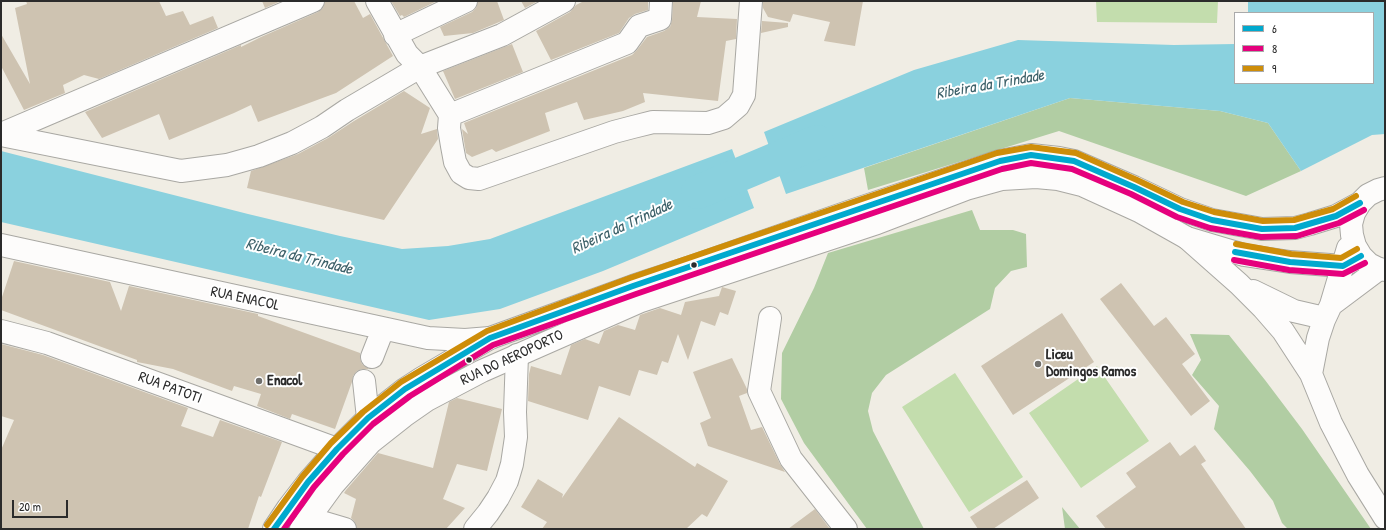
<!DOCTYPE html>
<html>
<head>
<meta charset="utf-8">
<style>
  body { margin:0 }
  #map { position:relative; width:1386px; height:530px; overflow:hidden; background:#f0ede4; font-family:"Patrick Hand",sans-serif }
  canvas { display:block }
  .frame { position:absolute; inset:0; border:2px solid #2b2b2b; pointer-events:none }
  .legend { position:absolute; left:1234px; top:12px; width:140px; height:72px; box-sizing:border-box; background:#fff; border:1px solid #aaa; margin:0; padding:5px 7px; list-style:none; font-size:12px; color:#2b2b2b }
  .legend li { display:flex; align-items:center; gap:8px; height:20px }
  .legend b { width:20px; border:1px solid #aaa }
  .scale { position:absolute; left:12px; top:500px; width:56px; height:18px; box-sizing:border-box; border:2px solid #2b2b2b; border-top:0; padding-left:5px; font-size:12px; line-height:14px; white-space:nowrap; color:#2b2b2b; -webkit-text-stroke:3px #fff; paint-order:stroke }
</style>
</head>
<body>
<div id="map">
<canvas width="1386" height="530"></canvas>
<div class="frame"></div>
<ul class="legend">
<li><b style="height:5px;background:#00a9ce"></b>6</li>
<li><b style="height:5px;background:#e5007d"></b>8</li>
<li><b style="height:5px;background:#ce8d09"></b>9</li>
</ul>
<div class="scale">20 m</div>
</div>
<script>
const context = document.querySelector('canvas').getContext('2d');
context.lineJoin = 'round';
function paint(path, color) {
  context.fillStyle = color;
  context.fill(path, 'evenodd');
}
function toPath(rows) {
  const path = new Path2D();
  for (const r of rows) {
    path.moveTo(r[0], r[1]);
    for (let i = 2; i < r.length; i += 2) path.lineTo(r[i], r[i + 1]);
  }
  return path;
}
function stroke(path, color, width, dash) {
  context.strokeStyle = color;
  context.lineWidth = width;
  context.lineCap = dash ? 'butt' : 'round';
  context.setLineDash(dash || []);
  context.stroke(path);
}
function label(font, color, halo, rows, align = 'center') {
  context.font = font + ' "Patrick Hand",sans-serif';
  context.lineWidth = 4;
  context.setLineDash([]);
  context.textBaseline = 'middle';
  context.strokeStyle = halo;
  context.fillStyle = color;
  for (const [text, x, y, turn = 0] of rows) {
    context.save();
    context.translate(x, y);
    context.rotate((+turn || 0) * Math.PI / 180);
    context.textAlign = isNaN(turn) ? turn : align;
    if (halo) context.strokeText(text, 0, 0);
    context.fillText(text, 0, 0);
    context.restore();
  }
}
paint(toPath([
  [1096,1,1218,1,1217,23,1097,22],
  [1097,366,1149,441,1081,488,1029,413],
  [955,373,1023,477,969,512,902,407]
]), '#c3ddad');
paint(toPath([
  [1070,98,1220,111,1268,123,1301,171,1246,196,1059,131,868,190,864,168],
  [972,210,980,230,1013,230,1026,234,1027,267,1011,271,995,288,990,309,886,375,872,393,868,411,873,431,924,529,867,529,804,443,781,399,782,353,814,288,828,253],
  [1190,334,1229,335,1265,380,1302,429,1371,529,1288,529,1282,523,1273,501,1250,471,1214,429,1219,406,1192,375,1201,360],
  [1062,507,1080,529,1065,529]
]), '#b1cda3');
paint(toPath([
  [1248,1,1385,1,1385,134,1372,135,1301,171,1268,123,1220,111,1070,98,786,194,764,132,914,70,1018,40,1174,45,1235,44,1235,83,1373,83,1373,13,1248,13],
  [732,149,754,208,603,271,500,309,429,320,1,222,1,151,248,214,340,236,402,249,448,246,490,239]
]), '#8ad1de');
stroke(toPath([
  [698,192,817,142]
]), '#8ad1de', 34);
paint(toPath([
  [26,1,159,1,166,16,183,11,190,25,213,16,218,28,99,79,84,75,63,85,65,93,24,110,1,66,1,34,30,84,15,8,27,4],
  [262,1,281,1,265,8],
  [325,1,354,1,363,18,370,14,393,56,336,93,258,122,251,105,234,113,169,140,159,114,102,138,85,112,241,45,241,47,261,37,318,12,323,8],
  [391,1,437,1,404,17,402,15,400,16],
  [478,1,497,1,504,20,473,33,444,36,440,27,472,12,476,8],
  [521,1,538,1,525,8],
  [584,1,648,1,648,10,635,14,629,18,619,33,551,60,536,31,570,12,576,5],
  [673,1,701,1,697,17,737,19,736,39,726,41,718,101,643,93,645,102,623,111,584,120,577,102,545,113,550,131,496,152,492,149,472,157,466,153,462,129,468,134,464,123,632,55,637,50,647,37,664,31,670,27,672,20],
  [763,1,863,1,855,46,824,41,830,22,793,14,790,22,768,17,763,8],
  [762,21,788,23,788,27,761,33],
  [512,44,523,72,455,99,443,71],
  [404,91,430,108,421,134,437,129,438,139,384,220,247,188,251,171,298,154,328,138,354,121],
  [14,261,110,282,121,311,129,286,258,314,258,316,360,353,360,358,362,364,369,369,362,369,357,371,353,376,352,382,335,429,292,414,290,419,257,406,261,394,234,386,232,391,173,369,137,362,137,360,1,310,1,300],
  [1121,283,1154,326,1166,317,1195,354,1182,364,1210,401,1191,416,1100,299],
  [722,287,736,291,728,315,720,312,715,326,701,321,688,360,678,334,668,363,662,361,657,375,639,370,630,396,599,386,588,420,528,401,529,374,531,366,561,375,571,345,585,339,599,344,604,331,618,325,635,330,640,315,660,308,681,315,685,302,719,296],
  [1062,313,1094,362,1013,415,981,366],
  [1,344,43,355,188,408,181,426,213,437,220,420,282,442,261,497,259,496,248,529,1,529,1,450,14,420,1,416],
  [732,358,747,389,747,393,739,396,751,430,762,427,780,464,785,472,708,446,700,423,711,418,693,372],
  [457,398,502,409,487,471,457,464,443,499,465,508,446,529,357,529,354,521,351,518,356,499,344,493,346,490,378,453,433,468,449,402],
  [619,417,695,467,697,463,728,481,707,517,702,514,686,529,542,529,547,522,521,507,538,479,563,494,562,498],
  [1170,442,1180,456,1195,445,1206,461,1201,464,1246,529,1106,529,1096,516,1136,487,1126,473],
  [1027,480,1039,498,993,529,978,529,970,517],
  [815,509,830,529,788,529]
]), '#cec3b1');
const minor = toPath([
  [377,1,407,54,420,67,450,115,449,128,452,146,455,162,461,173,469,178,479,179,614,132,633,127,653,122,708,123,724,118,738,106,744,95,751,1],
  [395,35,466,1],
  [450,115,627,43,639,26,660,19,661,1],
  [1,134,313,1],
  [1,135,181,171,227,165,259,156,292,143,322,127,347,110,420,67,502,35,564,1],
  [1187,238,1239,284,1263,308,1283,331,1311,374,1331,423,1358,475,1385,518],
  [1,245,428,338,465,340,490,338],
  [1253,291,1294,311,1320,317,1324,320],
  [1331,305,1379,269],
  [770,318,759,391,791,459,846,529],
  [1,331,47,343,337,449],
  [372,357,383,329],
  [1311,374,1318,338,1324,320,1331,305,1348,248],
  [364,381,368,418],
  [308,518,345,529],
  [475,529,488,513,498,498,507,481,512,464,516,437,515,412,517,355]
]);
const major = toPath([
  [1385,188,1378,190,1368,195,1360,203,1354,213,1351,224,1352,235,1355,246,1361,256,1369,264,1379,269,1385,270],
  [274,529,288,508,308,482,337,449,368,418,405,389,422,378,490,338,633,286,694,266,851,211,1000,161,1031,155,1059,158,1074,161,1134,187,1180,209,1212,220,1262,229,1295,228,1310,224,1336,216,1360,203],
  [301,529,333,485,371,442,404,416,427,400,482,371,641,301,877,223,966,189,1002,179,1036,177,1058,179,1082,185,1139,211,1187,238,1244,255,1290,262,1343,266,1361,256]
]);
stroke(minor, '#a9a8a3', 24);
stroke(major, '#a9a8a3', 24);
stroke(minor, '#fdfcfb', 22);
stroke(major, '#fdfcfb', 22);
stroke(toPath([
  [1235,252,1290,262,1343,266,1361,256],
  [274,529,308,482,337,449,368,418,405,389,490,338,633,286,1000,161,1031,155,1074,161,1134,187,1180,209,1212,220,1262,229,1295,228,1336,216,1360,203]
]), '#00a9ce', 6);
stroke(toPath([
  [1234,260,1289,270,1343,274,1365,263],
  [284,529,314,487,343,454,373,424,410,396,493,345,636,294,1002,169,1031,163,1072,169,1131,194,1177,217,1210,228,1261,237,1297,236,1339,223,1364,210]
]), '#e5007d', 6);
stroke(toPath([
  [1236,244,1291,254,1341,258,1357,249],
  [267,525,302,477,331,443,363,412,401,382,487,331,630,278,997,153,1031,147,1076,153,1137,180,1183,202,1214,212,1263,221,1294,220,1308,216,1333,209,1356,196]
]), '#ce8d09', 6);
for (const [x, y, r, color] of [
  [694,265,3.5,"#2b2b2b"],
  [469,360,3.5,"#2b2b2b"],
  [1038,364,4,"#706f6c"],
  [259,381,4,"#706f6c"]
]) {
  const dot = new Path2D();
  dot.arc(x, y, r, 0, 2 * Math.PI);
  context.fillStyle = color;
  context.fill(dot);
  stroke(dot, '#fff', 1.5);
}
label('15px', '#2b2b2b', '#fff', [
  ["RUA ENACOL",245,299,12],
  ["RUA DO AEROPORTO",512,358,-25],
  ["RUA PATOTI",170,388,20]
]);
label('bold 15px', '#2b2b2b', '#fff', [
  ["Liceu",1046,355],
  ["Domingos Ramos",1046,372],
  ["Enacol",267,381]
], 'left');
label('italic 16px', '#3d6169', '#fff', [
  ["Ribeira da Trindade",990,85,-10],
  ["Ribeira da Trindade",622,227,-25],
  ["Ribeira da Trindade",299,257,14]
]);
</script>
</body>
</html>
